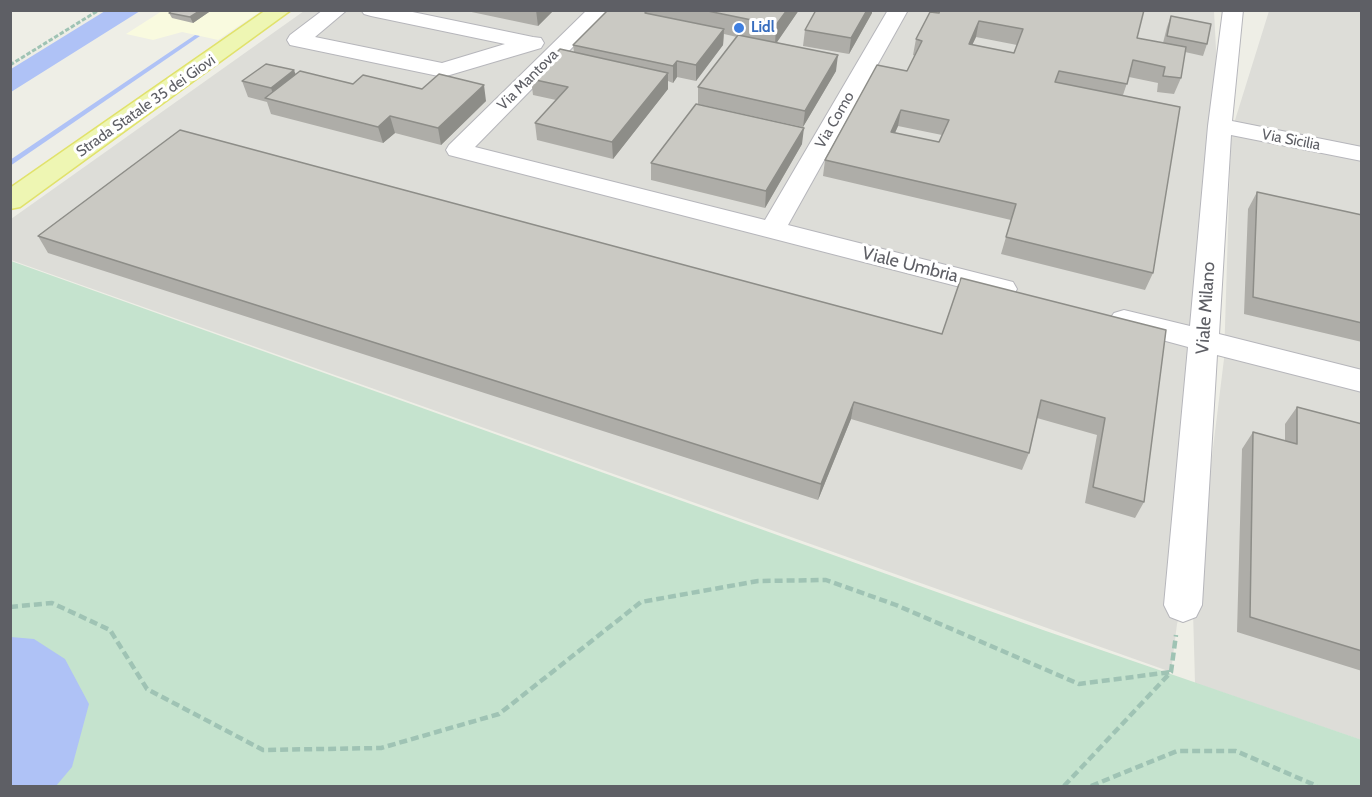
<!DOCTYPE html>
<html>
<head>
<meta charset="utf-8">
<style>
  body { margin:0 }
  #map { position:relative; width:1372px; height:797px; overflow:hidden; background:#eeeee6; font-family:Cabin,sans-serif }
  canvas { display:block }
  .frame { position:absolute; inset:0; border:12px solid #5e5f65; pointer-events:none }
</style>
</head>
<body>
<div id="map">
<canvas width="1372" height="797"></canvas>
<div class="frame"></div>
</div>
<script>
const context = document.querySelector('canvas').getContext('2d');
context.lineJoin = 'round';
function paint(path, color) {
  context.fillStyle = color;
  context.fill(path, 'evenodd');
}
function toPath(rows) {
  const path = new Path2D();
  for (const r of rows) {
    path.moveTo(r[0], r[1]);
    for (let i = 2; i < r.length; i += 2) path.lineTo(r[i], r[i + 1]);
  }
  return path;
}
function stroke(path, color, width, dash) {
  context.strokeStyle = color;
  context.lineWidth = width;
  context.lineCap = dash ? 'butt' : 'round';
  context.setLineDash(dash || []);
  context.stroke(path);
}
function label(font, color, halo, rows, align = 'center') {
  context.font = font + ' Cabin,sans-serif';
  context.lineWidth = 6;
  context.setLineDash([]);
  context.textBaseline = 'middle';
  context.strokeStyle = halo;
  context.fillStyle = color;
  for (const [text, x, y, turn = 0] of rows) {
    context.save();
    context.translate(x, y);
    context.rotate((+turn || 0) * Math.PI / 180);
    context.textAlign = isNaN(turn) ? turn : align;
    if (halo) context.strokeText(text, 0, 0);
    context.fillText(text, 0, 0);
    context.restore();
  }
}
paint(toPath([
  [162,11,261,11,218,40,182,32,153,40,126,34]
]), '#f9fadf');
paint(toPath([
  [304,11,1214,11,1220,126,1183,605,1177,624,1171,672,11,260,11,219],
  [1269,11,1361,11,1361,740,1195,683,1193,610,1224,359,1231,133]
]), '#ddddd8');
paint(toPath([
  [11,261,1043,630,1362,740,1361,786,11,786]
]), '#c5e3ce');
paint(toPath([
  [105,11,140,11,11,92,11,69],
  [11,637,34,639,65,659,89,704,72,767,56,786,11,786]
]), '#afc2f6');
paint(toPath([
  [195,35,200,36,10,166,10,160,195,35]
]), '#afc2f6');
const minor = toPath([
  [323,10,347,10,315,37,442,63,505,44,371,16,364,14,361,10,403,10,533,37,541,38,544,43,541,48,443,77,290,45,287,40,290,35,323,10],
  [587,10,609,10,475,147,765,220,888,10,908,10,788,225,1013,282,1017,289,1013,296,1003,298,449,155,446,150,449,145,587,10],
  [1223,10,1243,10,1232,121,1362,147,1362,161,1231,135,1219,334,1362,370,1362,392,1217,355,1202,605,1196,617,1183,622,1170,617,1164,605,1188,347,1114,327,1109,320,1114,313,1124,310,1190,326,1208,126,1223,10]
]);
const major = toPath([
  [266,10,291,10,20,207,10,209,10,188,266,10]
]);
stroke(minor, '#b6b6bb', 2);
stroke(major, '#e1e26b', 3);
stroke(toPath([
  [10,65,99,10]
]), '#9fc3b4', 3, [4.5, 2]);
stroke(toPath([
  [10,607,52,603,110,630,147,689,263,750,381,748,499,714,641,602,758,581,826,580,896,605,1079,684,1171,672],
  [1064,786,1171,672,1176,635],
  [1091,786,1177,751,1236,751,1317,786]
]), '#9fc3b4', 4.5, [8, 4]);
paint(minor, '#fff');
paint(major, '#eef6b3');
paint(toPath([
  [462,10,554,10,538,26],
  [607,10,799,10,777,42,836,71,803,127,698,104,698,87,737,37,724,34,723,45,696,81,677,77,673,83,668,81,668,89,613,159,537,140,535,123,556,100,533,95,531,79,574,52,573,45,608,11],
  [816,10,872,10,872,13,849,54,803,46,805,30],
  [209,12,193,23,172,18,169,13],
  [930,12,1137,38,1163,43,1167,27,1171,16,1207,44,1203,56,1185,52,1181,78,1174,94,1157,92,1158,83,1129,77,1123,95,1153,273,1145,290,1001,254,1011,220,823,176,825,160,907,71,915,56,913,55,916,39],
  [976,37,1017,45,1014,53,972,45],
  [898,126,942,135,939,142,895,133],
  [296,74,353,84,422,89,486,101,441,145,395,133,383,143,271,114,267,102,248,97,242,81],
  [802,144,765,208,651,180,651,163],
  [1257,192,1362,215,1362,342,1244,314,1248,209],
  [38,236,942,334,1166,330,1144,502,1135,518,1085,503,1097,435,1037,418,1029,453,1022,470,851,419,818,500,48,253],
  [1297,407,1362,424,1362,671,1237,632,1242,449,1253,432,1285,441,1285,424]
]), '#aeada8');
paint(toPath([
  [201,10,209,10,209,12,193,23,190,17],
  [536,10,554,10,538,26],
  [787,10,799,10,775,45,776,25],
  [867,10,872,10,872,13,849,54,851,38],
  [979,21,976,37,965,60,969,44],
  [724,29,723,45,696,81,696,65],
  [838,55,836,71,803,127,805,111],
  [677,61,677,77,673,83,673,66],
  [294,70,300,86,275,100,271,88],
  [668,73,668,89,613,159,612,142],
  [484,85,486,101,441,145,438,128],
  [901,110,898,126,888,148,891,132],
  [390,116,395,133,383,143,378,127],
  [804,128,802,144,765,208,766,191],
  [854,402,851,419,818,500,821,484]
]), '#8d8d88');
const building = toPath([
  [173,10,201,10,190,17,169,13,173,10],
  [608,10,647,10,645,13,724,29,696,65,677,61,673,66,573,45,608,10],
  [703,10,787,10,776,25,703,10],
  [816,10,867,10,851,38,805,30,816,10],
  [940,10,1144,10,1137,38,1186,47,1181,78,1163,76,1165,67,1133,60,1127,84,1059,71,1055,82,1180,107,1153,273,1006,237,1016,204,825,160,877,65,907,71,922,41,916,39,930,12,939,13,940,10],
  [979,21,1023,29,1014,53,969,44,979,21],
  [901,110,949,120,939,142,891,132,901,110],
  [1171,16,1211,24,1207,44,1167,36,1171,16],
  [738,35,838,55,805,111,698,87,738,35],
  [560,49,668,73,612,142,535,123,568,87,531,79,560,49],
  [266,64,294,70,271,88,242,81,266,64],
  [300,71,353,84,363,75,422,89,439,74,484,85,438,128,390,116,378,127,265,98,300,71],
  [696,104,804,128,766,191,651,163,696,104],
  [180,130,942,334,961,278,1166,330,1144,502,1093,487,1105,418,1041,400,1029,453,854,402,821,484,38,236,180,130],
  [1257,192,1362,215,1362,323,1253,297,1257,192],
  [1297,407,1362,424,1362,651,1250,617,1253,432,1297,444,1297,407]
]);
paint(building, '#cac9c3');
stroke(building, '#8d8d88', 1.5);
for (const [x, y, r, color] of [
  [739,28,6,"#3f7fe0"]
]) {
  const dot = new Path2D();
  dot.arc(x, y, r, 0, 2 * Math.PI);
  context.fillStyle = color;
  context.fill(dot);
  stroke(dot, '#fff', 2);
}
label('bold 15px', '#366cbe', '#fff', [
  ["Lidl",751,28]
], 'left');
label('15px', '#5e5f65', '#fff', [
  ["Via Mantova",528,80,-45],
  ["Strada Statale 35 dei Giovi",146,106,-35],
  ["Via Como",835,120,-60],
  ["Via Sicilia",1291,140,11]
]);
label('18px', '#5e5f65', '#fff', [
  ["Viale Umbria",910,265,14],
  ["Viale Milano",1206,308,-86]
]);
</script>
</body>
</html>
